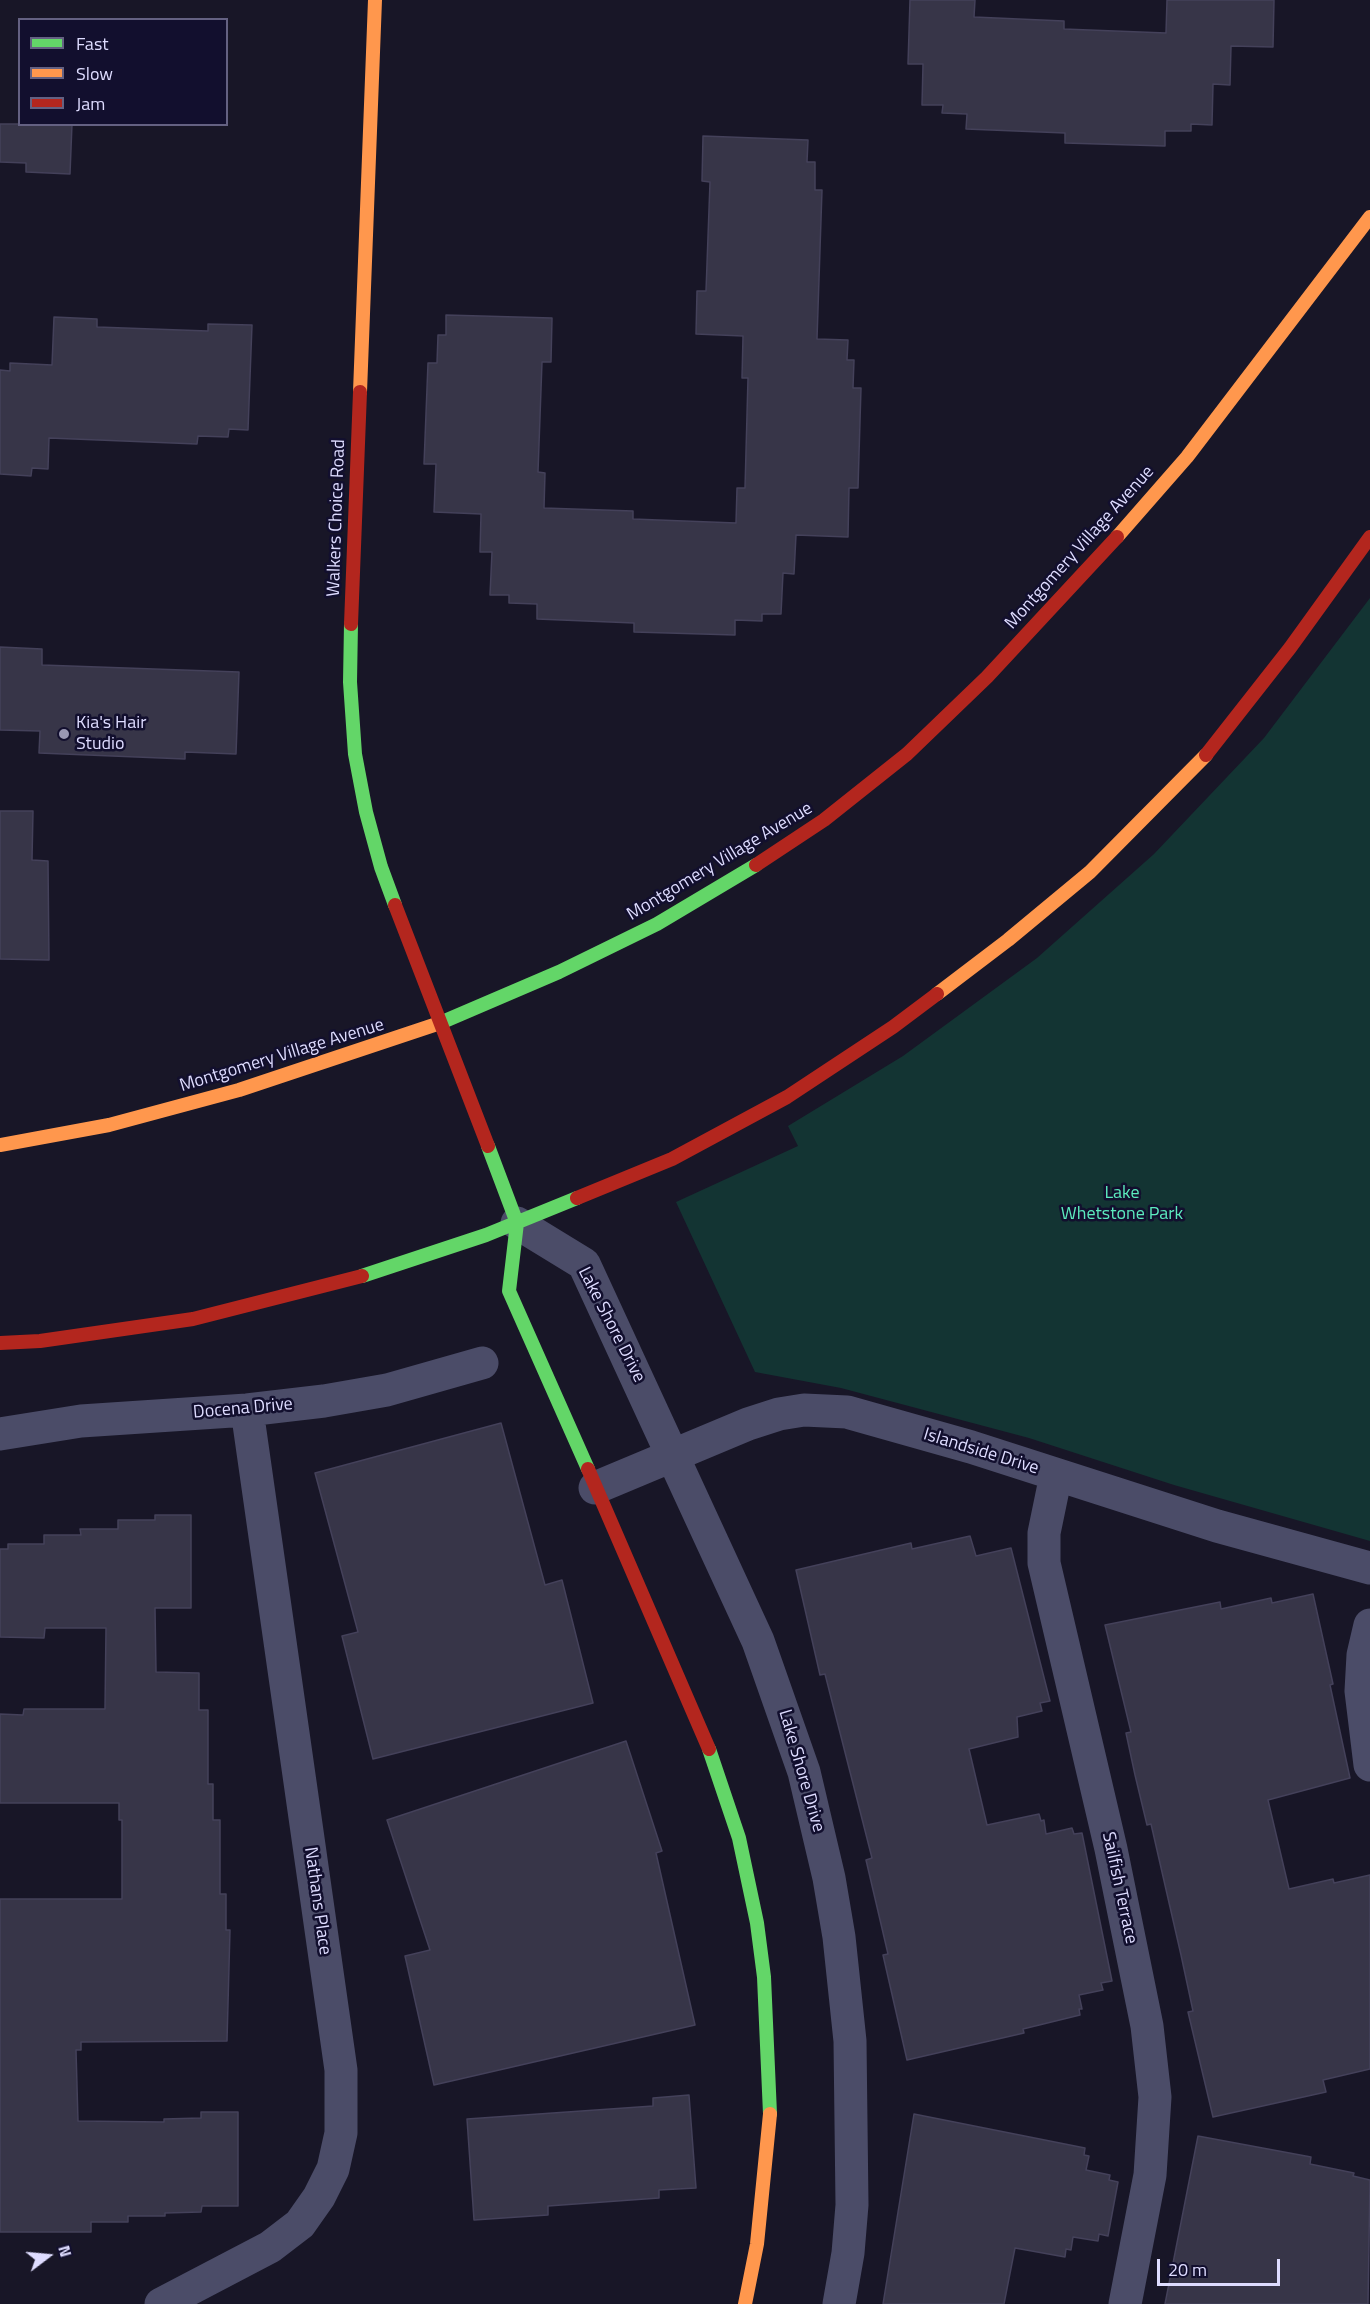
<!DOCTYPE html>
<html>
<head>
<meta charset="utf-8">
<style>
  body { margin:0 }
  #map { position:relative; width:1370px; height:2304px; overflow:hidden; background:#181627; font-family:"Titillium Web",sans-serif }
  canvas { display:block }
  .legend { position:absolute; left:18px; top:18px; width:210px; height:108px; box-sizing:border-box; background:#120f2e; border:2px solid #646182; margin:0; padding:8px 10px; list-style:none; font-size:18px; color:#dedcff }
  .legend li { display:flex; align-items:center; gap:12px; height:30px }
  .legend b { width:30px; border:2px solid #646182 }
  .north { position:absolute; left:18px; top:2226px; width:60px; height:60px; -webkit-text-stroke:4px #120f2e; paint-order:stroke; rotate:74deg; font-size:16px; font-weight:700; line-height:24px; text-align:center; color:#dedcff }
  .north::after { content:''; display:block; margin:auto; width:21px; height:27px; background:#dedcff; clip-path:polygon(50% 0,100% 100%,50% 72%,0 100%) }
  .scale { position:absolute; left:1157px; top:2259px; width:123px; height:27px; box-sizing:border-box; border:3px solid #dedcff; border-top:0; padding-left:8px; font-size:18px; line-height:21px; white-space:nowrap; color:#dedcff; -webkit-text-stroke:4px #120f2e; paint-order:stroke }
</style>
</head>
<body>
<div id="map">
<canvas width="1370" height="2304"></canvas>
<ul class="legend">
<li><b style="height:8px;background:#63d668"></b>Fast</li>
<li><b style="height:8px;background:#ff974d"></b>Slow</li>
<li><b style="height:8px;background:#b3261e"></b>Jam</li>
</ul>
<div class="north">N</div>
<div class="scale">20 m</div>
</div>
<script>
const context = document.querySelector('canvas').getContext('2d');
context.lineJoin = 'round';
function paint(path, color) {
  context.fillStyle = color;
  context.fill(path, 'evenodd');
}
function toPath(rows) {
  const path = new Path2D();
  for (const r of rows) {
    path.moveTo(r[0], r[1]);
    for (let i = 2; i < r.length; i += 2) path.lineTo(r[i], r[i + 1]);
  }
  return path;
}
function stroke(path, color, width, dash) {
  context.strokeStyle = color;
  context.lineWidth = width;
  context.lineCap = dash ? 'butt' : 'round';
  context.setLineDash(dash || []);
  context.stroke(path);
}
function label(font, color, halo, rows, align = 'center') {
  context.font = font + ' "Titillium Web",sans-serif';
  context.lineWidth = 5;
  context.setLineDash([]);
  context.textBaseline = 'middle';
  context.strokeStyle = halo;
  context.fillStyle = color;
  for (const [text, x, y, turn = 0] of rows) {
    context.save();
    context.translate(x, y);
    context.rotate((+turn || 0) * Math.PI / 180);
    context.textAlign = isNaN(turn) ? turn : align;
    if (halo) context.strokeText(text, 0, 0);
    context.fillText(text, 0, 0);
    context.restore();
  }
}
paint(toPath([
  [1370,598,1370,1541,1174,1485,1029,1438,841,1388,755,1372,676,1202,798,1146,788,1126,903,1056,1037,958,1154,854,1264,738]
]), '#133433');
const building = toPath([
  [910,0,975,0,974,17,1064,21,1064,29,1166,33,1167,0,1274,0,1273,47,1231,46,1230,85,1213,84,1212,125,1191,124,1191,131,1165,131,1165,146,1065,143,1065,133,966,129,967,114,942,113,943,105,922,105,923,64,908,64,910,0],
  [0,124,72,124,70,174,26,172,26,163,0,162,0,124],
  [703,136,808,140,807,162,815,162,815,190,822,190,817,339,848,340,847,360,854,360,853,388,861,388,858,488,849,488,848,537,796,535,794,574,783,573,781,614,762,614,762,621,735,620,735,635,634,632,634,623,537,619,537,604,509,603,509,595,490,595,492,552,480,552,481,514,434,512,436,464,424,464,428,363,437,363,438,335,446,335,446,315,552,318,551,362,542,362,538,472,545,473,544,508,633,511,633,519,736,523,737,488,745,488,748,378,742,378,743,336,696,334,697,291,706,291,710,182,702,181,703,136],
  [54,317,97,319,97,327,208,331,208,324,252,325,248,430,229,429,228,437,198,436,197,444,49,438,48,469,32,468,31,476,0,474,0,370,10,371,10,363,52,365,54,317],
  [0,647,42,649,42,665,239,672,236,754,185,752,185,759,39,753,40,731,0,730,0,647],
  [0,811,33,811,32,860,48,861,49,960,0,959,0,811],
  [501,1423,545,1585,562,1580,593,1703,373,1759,342,1636,358,1632,315,1473,501,1423],
  [155,1515,191,1515,191,1608,155,1608,156,1672,199,1673,199,1710,208,1710,208,1784,213,1784,213,1820,220,1820,220,1894,226,1894,226,1930,230,1930,227,2041,81,2042,81,2050,76,2050,78,2121,164,2122,164,2119,201,2118,201,2112,238,2112,238,2206,202,2206,201,2212,165,2213,165,2216,128,2216,128,2222,91,2222,91,2232,0,2232,0,1899,122,1899,122,1820,119,1820,119,1803,0,1803,0,1714,23,1715,24,1709,105,1709,106,1628,45,1628,44,1638,0,1637,0,1549,8,1549,8,1544,44,1544,44,1535,81,1535,80,1529,118,1529,118,1520,155,1520,155,1515],
  [970,1536,976,1556,1011,1548,1050,1701,1040,1703,1042,1711,1017,1717,1018,1737,969,1749,987,1825,1039,1814,1041,1821,1044,1820,1046,1834,1072,1828,1074,1834,1082,1833,1112,1981,1101,1983,1103,1990,1079,1995,1082,2009,1079,2009,1080,2015,1023,2029,1024,2033,907,2060,883,1955,888,1954,866,1860,872,1858,825,1674,820,1675,796,1570,911,1543,912,1549,970,1536],
  [1313,1594,1333,1684,1330,1685,1350,1778,1268,1800,1289,1889,1333,1879,1334,1883,1370,1875,1370,2069,1323,2080,1326,2092,1213,2117,1188,2012,1193,2011,1181,1955,1151,1824,1147,1825,1135,1775,1126,1733,1131,1732,1105,1625,1220,1602,1221,1609,1271,1598,1272,1603,1313,1594],
  [626,1741,662,1851,656,1853,695,2025,434,2085,405,1956,430,1950,387,1820,626,1741],
  [689,2095,696,2188,659,2190,659,2198,548,2206,548,2215,474,2220,467,2119,653,2106,653,2098,689,2095],
  [914,2114,1085,2148,1084,2155,1089,2156,1086,2170,1110,2175,1109,2180,1118,2182,1108,2236,1099,2234,1098,2241,1073,2237,1071,2250,1066,2249,1065,2257,1015,2248,1004,2304,883,2304,914,2114],
  [1198,2136,1311,2157,1310,2164,1354,2173,1353,2176,1370,2180,1368,2304,1165,2304,1198,2136]
]);
paint(building, '#373548');
stroke(building, '#44415a', 1.5);
stroke(toPath([
  [517,1223,584,1264,758,1641,804,1772,829,1878,839,1937,850,2041,852,2205,848,2253,839,2304],
  [0,1434,81,1421,247,1410,324,1401,387,1390,482,1363],
  [1056,1475,1044,1533,1044,1563,1111,1849,1147,2026,1155,2097,1150,2175,1125,2304],
  [595,1488,748,1424,779,1414,804,1410,847,1412,971,1447,1217,1526,1370,1568],
  [1370,1625,1363,1655,1361,1691,1370,1765],
  [161,2304,270,2247,300,2224,319,2197,333,2169,341,2133,341,2070,247,1410]
]), '#4b4c68', 33);
stroke(toPath([
  [351,624,350,682,355,754,366,812,381,867,395,905],
  [440,1023,559,972,657,924,756,865],
  [488,1146,517,1223,509,1291,588,1469],
  [362,1276,486,1235,577,1198],
  [709,1749,739,1838,757,1923,764,1977,770,2114]
]), '#63d668', 14);
stroke(toPath([
  [360,392,375,0],
  [1117,537,1187,457,1370,217],
  [937,994,1008,940,1090,872,1206,755],
  [0,1145,109,1125,239,1090,440,1023],
  [745,2304,757,2244,770,2114]
]), '#ff974d', 14);
stroke(toPath([
  [351,624,360,392],
  [1206,755,1290,648,1370,537],
  [756,865,824,820,907,754,987,677,1117,537],
  [395,905,488,1146],
  [577,1198,672,1159,787,1097,893,1027,937,994],
  [0,1343,40,1341,193,1319,362,1276],
  [588,1469,709,1749]
]), '#b3261e', 14);
for (const [x, y, r, color] of [
  [64,734,6,"#9997b3"]
]) {
  const dot = new Path2D();
  dot.arc(x, y, r, 0, 2 * Math.PI);
  context.fillStyle = color;
  context.fill(dot);
  stroke(dot, '#120f2e', 2);
}
label('18px', '#dedcff', '#120f2e', [
  ["Walkers Choice Road",337,518,-88],
  ["Montgomery Village Avenue",1080,548,-48],
  ["Montgomery Village Avenue",720,862,-31],
  ["Montgomery Village Avenue",282,1056,-17],
  ["Lake Shore Drive",611,1325,63],
  ["Docena Drive",243,1409,-5],
  ["Islandside Drive",981,1452,17],
  ["Lake Shore Drive",801,1771,74],
  ["Sailfish Terrace",1119,1888,78],
  ["Nathans Place",317,1901,82]
]);
label('18px', '#dedcff', '#120f2e', [
  ["Kia's Hair",76,724],
  ["Studio",76,745]
], 'left');
label('18px', '#5cebbe', '#120f2e', [
  ["Lake",1122,1194],
  ["Whetstone Park",1122,1215]
]);
</script>
</body>
</html>
